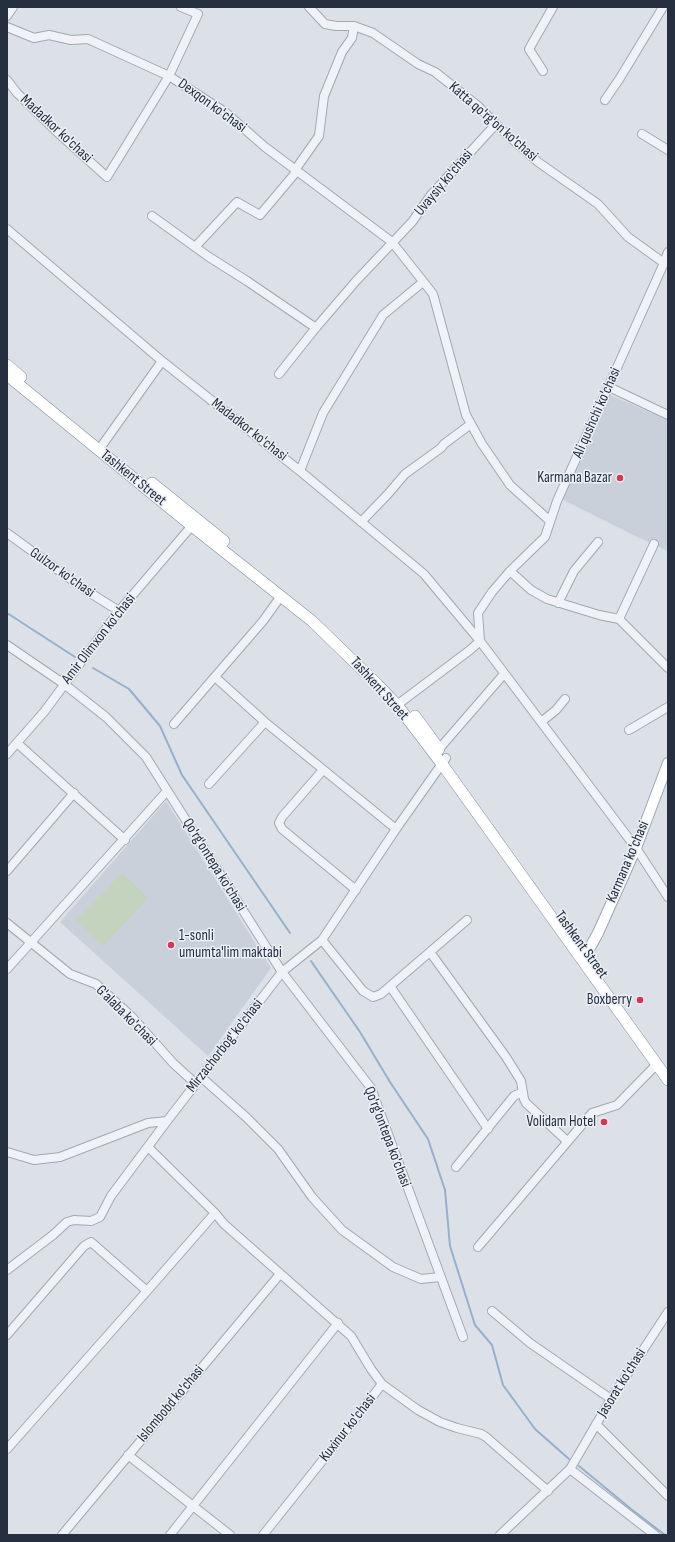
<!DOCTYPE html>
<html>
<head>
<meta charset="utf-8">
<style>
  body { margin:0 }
  #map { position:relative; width:675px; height:1542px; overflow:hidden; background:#dce1e8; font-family:"Sofia Sans Condensed",sans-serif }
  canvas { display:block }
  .frame { position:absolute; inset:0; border:8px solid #252f40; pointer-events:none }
</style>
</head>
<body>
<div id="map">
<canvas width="675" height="1542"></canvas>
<div class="frame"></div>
</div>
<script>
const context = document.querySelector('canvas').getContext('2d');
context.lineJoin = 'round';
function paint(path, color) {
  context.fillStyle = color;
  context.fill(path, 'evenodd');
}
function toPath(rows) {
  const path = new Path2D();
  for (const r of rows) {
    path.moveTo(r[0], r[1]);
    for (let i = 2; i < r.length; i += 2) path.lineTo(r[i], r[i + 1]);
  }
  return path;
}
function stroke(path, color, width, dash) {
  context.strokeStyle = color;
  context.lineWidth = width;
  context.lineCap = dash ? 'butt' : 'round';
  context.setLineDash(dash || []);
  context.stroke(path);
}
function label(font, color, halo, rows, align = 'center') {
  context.font = font + ' "Sofia Sans Condensed",sans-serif';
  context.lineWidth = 3;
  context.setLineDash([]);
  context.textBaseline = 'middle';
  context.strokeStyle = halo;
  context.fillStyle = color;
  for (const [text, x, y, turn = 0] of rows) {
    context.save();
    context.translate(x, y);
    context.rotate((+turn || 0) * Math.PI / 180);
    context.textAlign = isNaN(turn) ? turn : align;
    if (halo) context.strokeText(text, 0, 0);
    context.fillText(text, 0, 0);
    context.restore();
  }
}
paint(toPath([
  [610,395,668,420,668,551,633,535,561,499,583,456],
  [166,801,271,968,208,1056,60,922]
]), '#cad0da');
paint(toPath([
  [122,873,148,898,103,946,76,921]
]), '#c3d3bd');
stroke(toPath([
  [7,613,75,657],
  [93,668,129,689,160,726,182,775,290,933],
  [311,961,360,1032,390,1082,428,1139,445,1190,450,1246,475,1325,492,1345,503,1385,535,1429,569,1459],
  [579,1466,631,1509,665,1535]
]), '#94b0cc', 2);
const minor = toPath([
  [309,7,325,24,336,26,354,26,373,33,418,64,435,72,478,106,503,131,538,162,598,204,628,237,664,263],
  [7,16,13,7],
  [7,27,34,38,49,35,71,40,88,39,169,76,225,112,265,147,392,242,433,294,466,415,482,444,510,485,550,521],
  [543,71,529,49,553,7],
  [7,80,17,93,56,131,107,177,169,76,198,14,181,7],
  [605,100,620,78,663,7],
  [642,134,668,150],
  [295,170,319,136,324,96,342,52,352,38,354,26],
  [152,216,209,257,247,281,316,328],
  [7,229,162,361,300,471,424,574,480,641,636,848,668,897],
  [195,247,237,202,260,215,297,171],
  [279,374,314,330,356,281,412,222,431,195,496,124],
  [609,387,668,415],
  [103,444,162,361],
  [300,471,323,413,383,315,423,282],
  [361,522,388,494,405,474,441,448,444,444,471,424],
  [7,533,87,591,119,611],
  [510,571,531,590,547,599,599,615,619,619,668,668],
  [558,603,574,571,598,542],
  [619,619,654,544],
  [480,641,478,613,492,592,510,571,545,537,557,501,664,263,668,252],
  [7,645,64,684,106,717,146,757,282,972,371,1088,463,1337],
  [215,677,265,722,396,829],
  [397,705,470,650,480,641],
  [541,722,556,710,565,699],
  [174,724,263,621,281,596],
  [629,730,668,707],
  [17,743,125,840],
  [439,749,504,674],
  [7,754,44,712,119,611,195,522],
  [323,770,282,817,279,823,282,829,356,890],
  [209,784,265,722],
  [7,871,74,793],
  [7,923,70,974,96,984,132,1017,173,1063,196,1084],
  [322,940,363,991,373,997,381,994,467,920],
  [430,952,506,1057,521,1081,524,1099,526,1103,567,1141],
  [7,969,167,791],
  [390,986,488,1129],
  [201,1077,246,1117,278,1149,312,1197,342,1230,393,1267,421,1279,440,1277],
  [148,1147,215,1213,224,1224,351,1336,371,1369,382,1384,418,1410,440,1422,457,1428,481,1434,486,1437,548,1491],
  [7,1152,34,1160,60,1157,148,1123,167,1121],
  [456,1167,514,1096,523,1092],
  [478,1247,592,1113,617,1105,657,1064],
  [7,1270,53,1235,67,1222,74,1220,91,1221,100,1217,111,1196,167,1121,282,972,322,940,396,829,446,758],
  [492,1311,530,1343,611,1399],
  [7,1335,84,1246,91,1242,147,1291],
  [596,1424,668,1496],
  [7,1449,147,1291,215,1213],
  [128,1455,230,1535],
  [570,1469,655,1535],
  [62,1535,280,1274],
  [170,1535,338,1323],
  [263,1535,346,1431,382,1384],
  [500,1535,570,1469,611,1399,668,1312]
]);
const major = toPath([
  [581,957,587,953,598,933,636,848,668,763]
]);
const highway = toPath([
  [7,365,21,377],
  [7,375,192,526,312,621,377,684,397,705,442,764,668,1080],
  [152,483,224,541],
  [415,716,439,749]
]);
stroke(minor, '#a1a8b2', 10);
stroke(major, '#9ba6b5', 12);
stroke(highway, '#838fa0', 12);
stroke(minor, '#eff2f6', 8);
stroke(major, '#fff', 10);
stroke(highway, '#fff', 11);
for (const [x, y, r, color] of [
  [620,478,4,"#da3551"],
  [171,945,4,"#da3551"],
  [640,1000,4,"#da3551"],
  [604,1122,4,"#da3551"]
]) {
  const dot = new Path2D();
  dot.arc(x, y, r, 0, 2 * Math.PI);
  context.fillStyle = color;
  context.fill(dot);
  stroke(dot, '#ecf0f6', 1.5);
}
label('15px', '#252f40', '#ecf0f6', [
  ["Dexqon ko'chasi",212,106,36],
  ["Katta qo'rg'on ko'chasi",493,122,41],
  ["Madadkor ko'chasi",56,129,43],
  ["Uvaysiy ko'chasi",444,183,-50],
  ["Ali qushchi ko'chasi",597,413,-66],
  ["Madadkor ko'chasi",249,430,38],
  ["Tashkent Street",133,478,39],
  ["Gulzor ko'chasi",62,573,35],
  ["Amir Olimxon ko'chasi",99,639,-52],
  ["Tashkent Street",379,689,48],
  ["Karmana ko'chasi",628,862,-67],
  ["Qo'rg'ontepa ko'chasi",214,865,58],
  ["Tashkent Street",581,945,54],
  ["G'alaba ko'chasi",126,1016,45],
  ["Mirzachorbog' ko'chasi",225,1046,-52],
  ["Qo'rg'ontepa ko'chasi",387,1137,69],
  ["Jasorat ko'chasi",622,1383,-58],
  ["Islombobd ko'chasi",171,1404,-50],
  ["Kuxinur ko'chasi",348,1428,-52]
]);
label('15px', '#252f40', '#ecf0f6', [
  ["Karmana Bazar",612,478],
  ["1-sonli",179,936,"left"],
  ["umumta'lim maktabi",179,953,"left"],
  ["Boxberry",632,1000],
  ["Volidam Hotel",596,1122]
], 'right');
</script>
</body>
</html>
